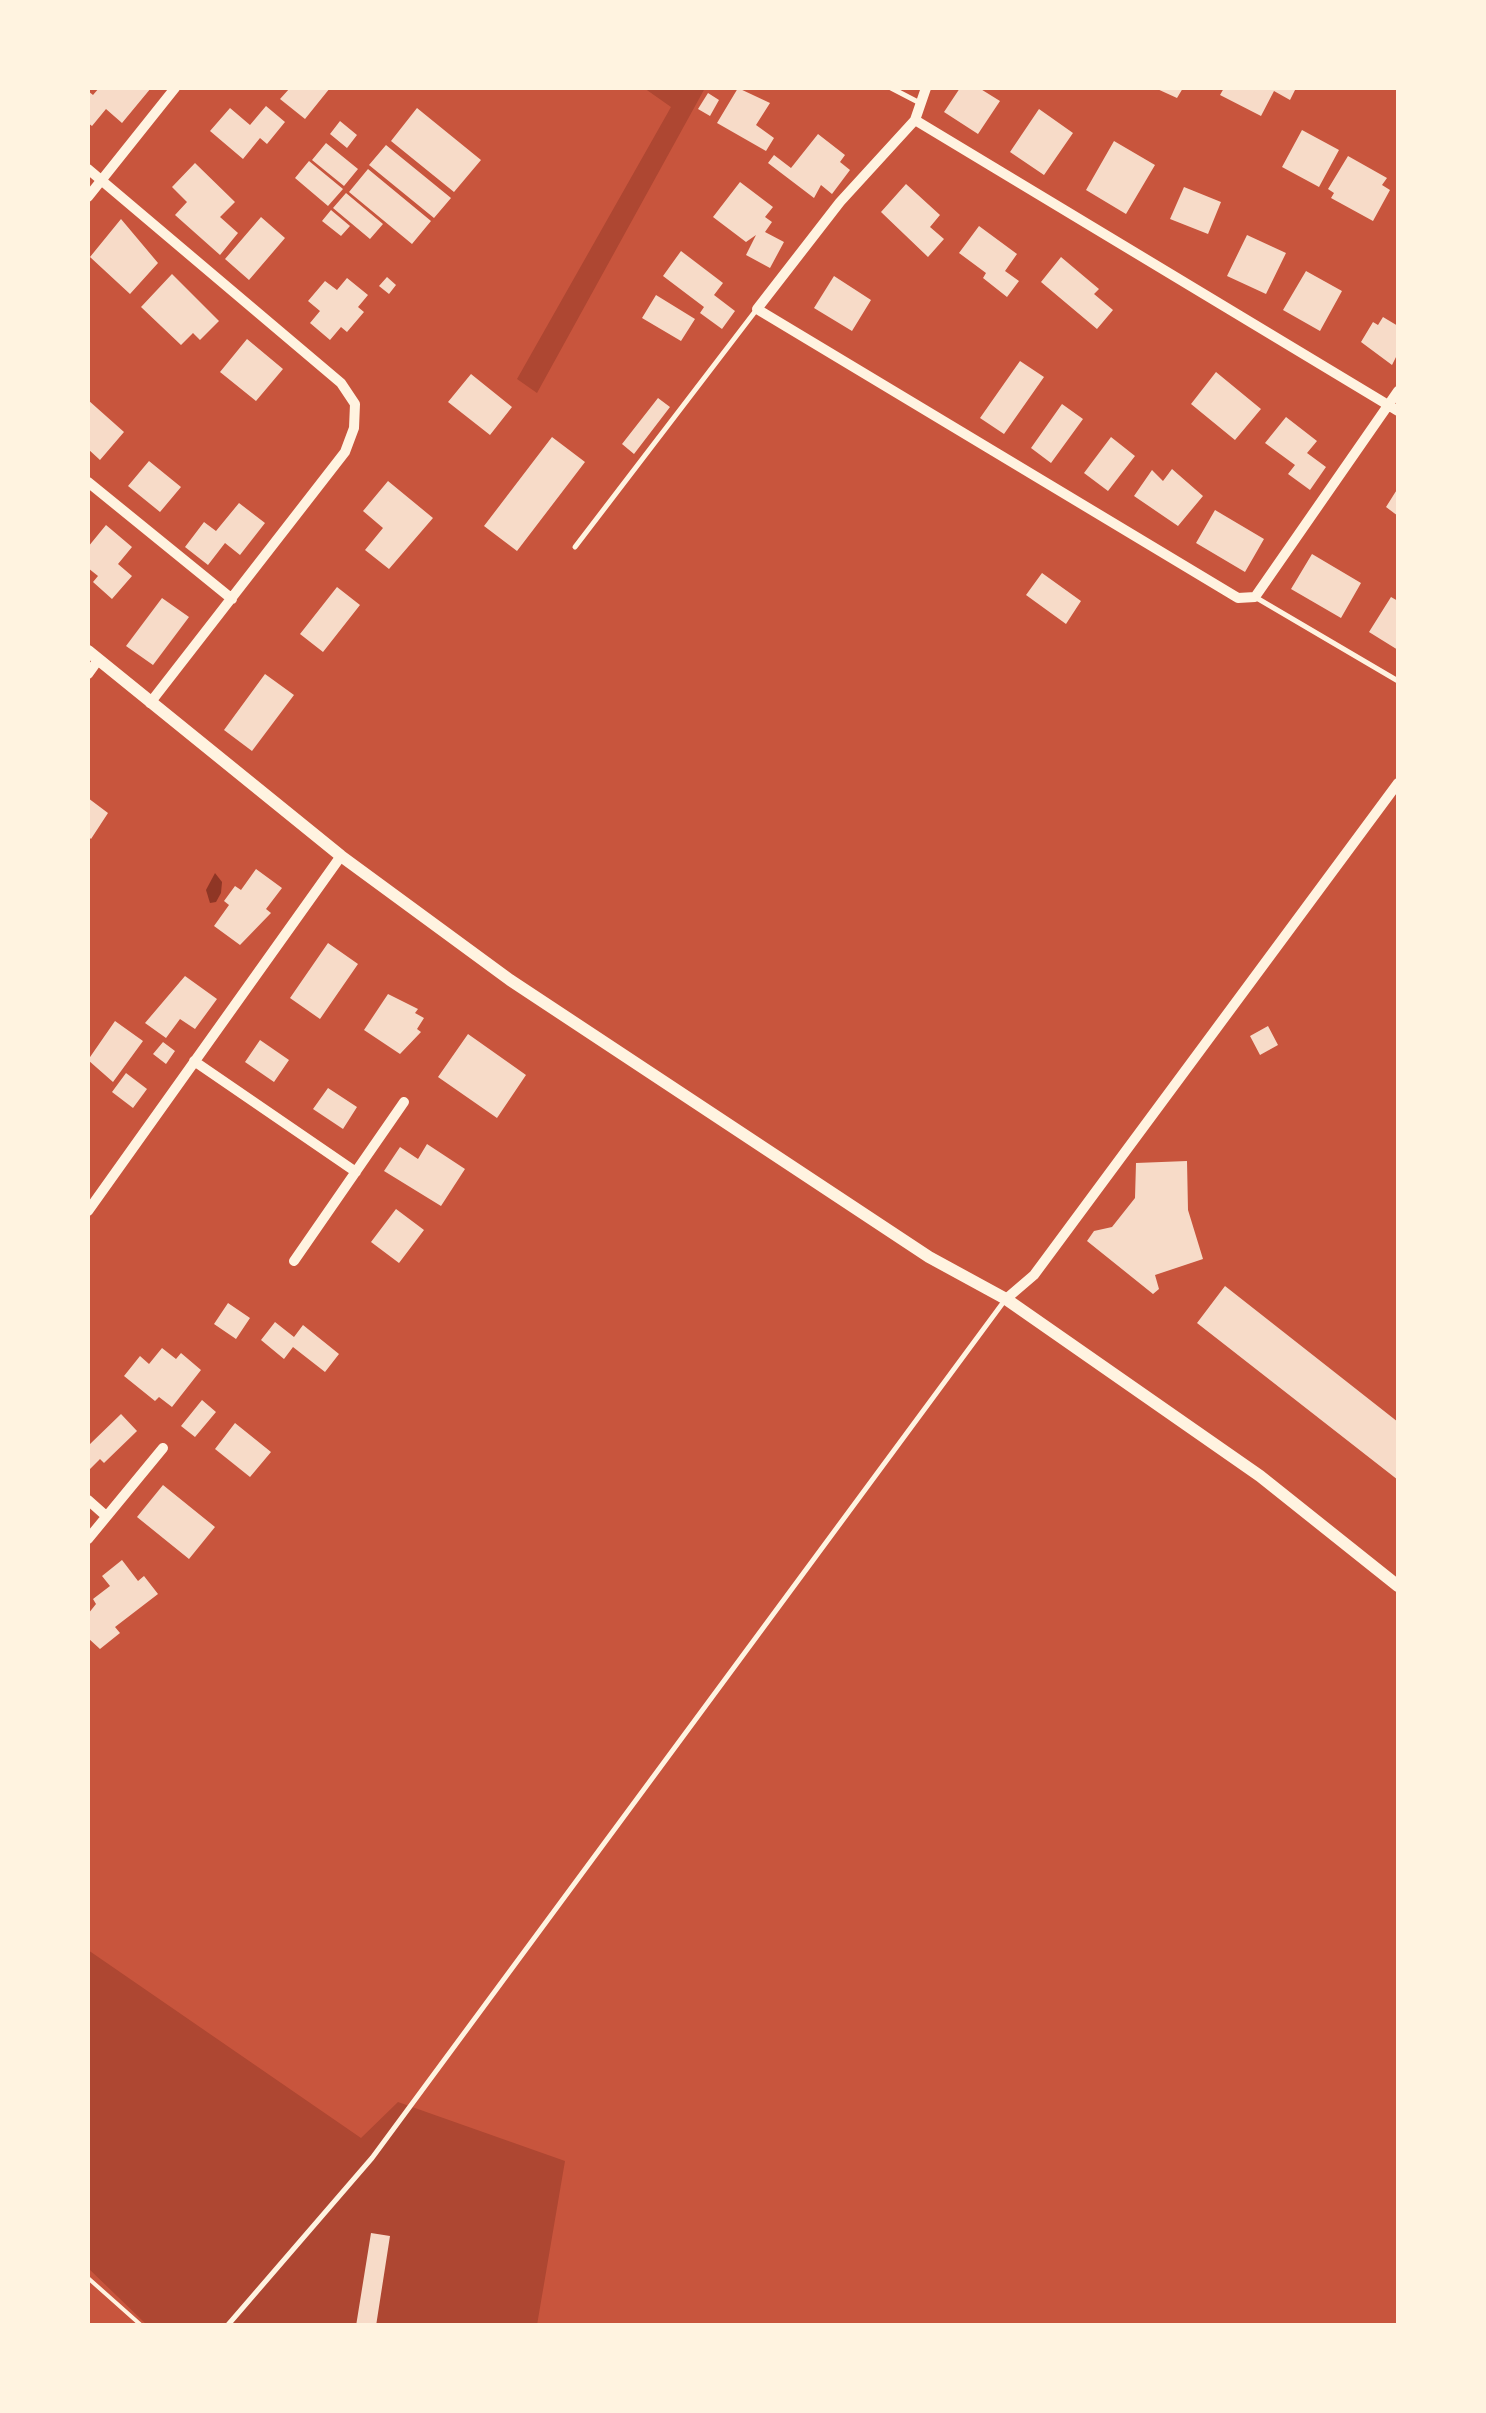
<!DOCTYPE html>
<html>
<head>
<meta charset="utf-8">
<style>
  body { margin:0 }
  #map { position:relative; width:1486px; height:2413px; overflow:hidden; background:#c8553d; font-family:"Titillium Web",sans-serif }
  canvas { display:block }
  .frame { position:absolute; inset:0; border:90px solid #fff3e0; pointer-events:none }
</style>
</head>
<body>
<div id="map">
<canvas width="1486" height="2413"></canvas>
<div class="frame"></div>
</div>
<script>
const context = document.querySelector('canvas').getContext('2d');
context.lineJoin = 'round';
function paint(path, color) {
  context.fillStyle = color;
  context.fill(path, 'evenodd');
}
function toPath(rows) {
  const path = new Path2D();
  for (const r of rows) {
    path.moveTo(r[0], r[1]);
    for (let i = 2; i < r.length; i += 2) path.lineTo(r[i], r[i + 1]);
  }
  return path;
}
function stroke(path, color, width, dash) {
  context.strokeStyle = color;
  context.lineWidth = width;
  context.lineCap = dash ? 'butt' : 'round';
  context.setLineDash(dash || []);
  context.stroke(path);
}
paint(toPath([
  [644,88,705,88,537,393,517,379,671,107],
  [88,1950,361,2138,398,2102,565,2161,537,2325,147,2325,88,2268]
]), '#ae4732');
paint(toPath([
  [215,873,222,882,221,893,216,902,210,903,206,890]
]), '#8f3625');
paint(toPath([
  [99,88,151,88,122,123,106,109,92,126,88,123,88,91,93,95],
  [290,88,330,88,305,119,280,99],
  [738,88,770,103,756,125,774,138,766,151,717,123],
  [960,88,979,88,1000,101,978,134,944,112],
  [1155,88,1183,88,1177,98],
  [1224,88,1296,88,1290,100,1274,91,1261,116,1220,95],
  [708,93,719,100,710,116,698,109],
  [266,106,285,122,267,144,260,138,243,159,210,131,230,108,250,125],
  [417,108,481,160,454,192,391,141],
  [1039,109,1073,133,1044,175,1010,152],
  [340,121,357,135,347,148,330,134],
  [1302,130,1339,150,1319,187,1282,167],
  [818,134,845,155,840,162,850,170,832,194,821,185,814,198,768,163,774,155,791,168],
  [1114,141,1155,165,1126,214,1086,190],
  [326,143,358,169,344,186,312,160],
  [386,145,451,198,434,218,369,165],
  [1348,156,1387,178,1382,185,1390,190,1373,221,1331,198,1334,193,1328,189],
  [309,161,343,189,328,206,295,178],
  [195,163,235,202,220,217,238,233,220,255,175,215,187,202,172,187],
  [368,169,431,221,412,244,349,192],
  [740,182,773,207,765,217,772,222,765,232,784,242,770,268,746,255,756,235,746,242,713,217],
  [906,184,940,215,930,227,944,239,928,257,881,212],
  [1184,187,1221,202,1208,234,1170,219],
  [346,193,383,224,370,239,333,208],
  [331,210,350,226,341,236,322,221],
  [261,217,285,238,249,280,225,259],
  [121,219,158,263,130,294,90,257],
  [979,226,1017,254,1005,271,1019,281,1007,297,983,278,986,273,959,253],
  [1247,235,1286,253,1266,294,1227,276],
  [681,251,723,283,714,295,735,311,722,329,700,313,704,307,663,276],
  [1061,257,1099,289,1094,294,1113,310,1097,329,1041,282],
  [1306,271,1342,291,1320,331,1283,310],
  [172,274,219,321,200,340,193,333,181,345,141,307],
  [834,276,871,300,852,331,814,308],
  [387,277,396,285,389,294,379,286],
  [347,278,368,295,358,307,364,312,347,332,341,327,330,340,310,323,320,311,308,301,325,281,337,290],
  [656,295,695,319,681,341,642,318],
  [1383,317,1398,326,1398,353,1392,365,1361,342,1373,322,1378,325],
  [247,339,283,369,256,401,220,372],
  [1020,361,1044,377,1004,434,980,418],
  [1216,372,1261,409,1235,440,1191,404],
  [471,374,512,407,490,435,448,402],
  [658,398,670,407,634,454,622,444],
  [88,400,124,432,100,460,88,449],
  [1062,404,1083,419,1051,463,1031,448],
  [1286,417,1317,441,1307,453,1326,467,1310,490,1288,474,1295,465,1265,443],
  [552,437,585,462,517,551,484,526],
  [1111,437,1135,456,1108,491,1084,473],
  [149,461,181,487,160,512,128,486],
  [1172,469,1203,496,1178,526,1134,496,1152,470,1163,481],
  [388,481,433,518,389,569,365,550,383,528,363,511],
  [1398,488,1398,516,1386,507],
  [239,503,265,523,240,555,225,543,208,565,185,547,204,522,216,531],
  [1215,510,1264,539,1245,572,1196,543],
  [106,525,132,547,118,564,132,576,112,599,93,582,98,576,88,568,88,547],
  [1312,554,1361,583,1341,618,1291,589],
  [1042,573,1081,601,1066,624,1026,595],
  [337,587,360,605,323,652,300,634],
  [1391,597,1398,601,1398,650,1369,632],
  [162,598,189,617,153,665,126,646],
  [265,674,294,695,252,751,224,730],
  [88,798,108,813,91,839,88,836],
  [256,869,282,888,266,909,271,913,240,945,214,926,229,905,224,901,235,886,241,890],
  [328,943,358,964,320,1019,290,998],
  [185,976,217,999,195,1029,180,1019,166,1038,145,1023],
  [388,994,418,1009,415,1013,424,1018,417,1029,421,1032,400,1054,364,1030],
  [115,1021,143,1041,113,1082,88,1060],
  [1268,1026,1278,1045,1260,1055,1250,1036],
  [468,1034,526,1075,497,1118,438,1077],
  [260,1040,289,1060,274,1082,245,1062],
  [163,1042,175,1051,166,1064,153,1054],
  [126,1073,147,1089,133,1108,112,1092],
  [328,1088,357,1107,343,1129,313,1109],
  [427,1144,465,1169,441,1206,384,1171,400,1147,418,1159],
  [1187,1161,1188,1210,1203,1259,1155,1275,1159,1289,1153,1294,1087,1241,1094,1231,1112,1227,1135,1198,1136,1163],
  [396,1209,424,1230,399,1263,371,1242],
  [1225,1286,1398,1422,1398,1480,1197,1323],
  [228,1303,250,1318,236,1339,214,1324],
  [275,1322,294,1337,303,1325,339,1354,325,1372,293,1347,284,1359,261,1340],
  [162,1348,176,1359,181,1353,201,1370,172,1407,159,1397,155,1401,124,1376,140,1356,149,1364],
  [202,1400,216,1412,195,1437,181,1426],
  [121,1414,137,1431,104,1463,100,1459,88,1471,88,1446],
  [235,1423,271,1452,250,1477,215,1449],
  [163,1485,215,1527,189,1559,137,1517],
  [122,1560,138,1581,144,1576,158,1594,115,1627,120,1633,100,1649,88,1638,88,1614,96,1604,93,1599,110,1586,102,1576],
  [371,2233,390,2236,376,2326,356,2326]
]), '#f7dbc8');
stroke(toPath([
  [88,2278,142,2326]
]), '#fff3e0', 4);
stroke(toPath([
  [891,88,918,102],
  [575,547,757,309],
  [1255,597,1398,681],
  [227,2326,372,2158,1005,1300]
]), '#fff3e0', 5);
stroke(toPath([
  [926,88,915,120,840,202,757,309,1238,598,1255,597,1398,391],
  [915,120,1398,411],
  [88,169,341,383,355,404,354,428,345,452,150,703],
  [88,197,175,88],
  [88,482,232,599],
  [88,674,98,660],
  [194,1061,356,1172],
  [88,1211,341,856],
  [294,1261,404,1102],
  [1006,1299,1034,1275,1398,783],
  [88,1500,106,1516],
  [88,1539,163,1448]
]), '#fff3e0', 10);
stroke(toPath([
  [88,651,341,856,510,980,929,1257,1006,1299,1260,1476,1398,1586]
]), '#fff3e0', 12);
</script>
</body>
</html>
